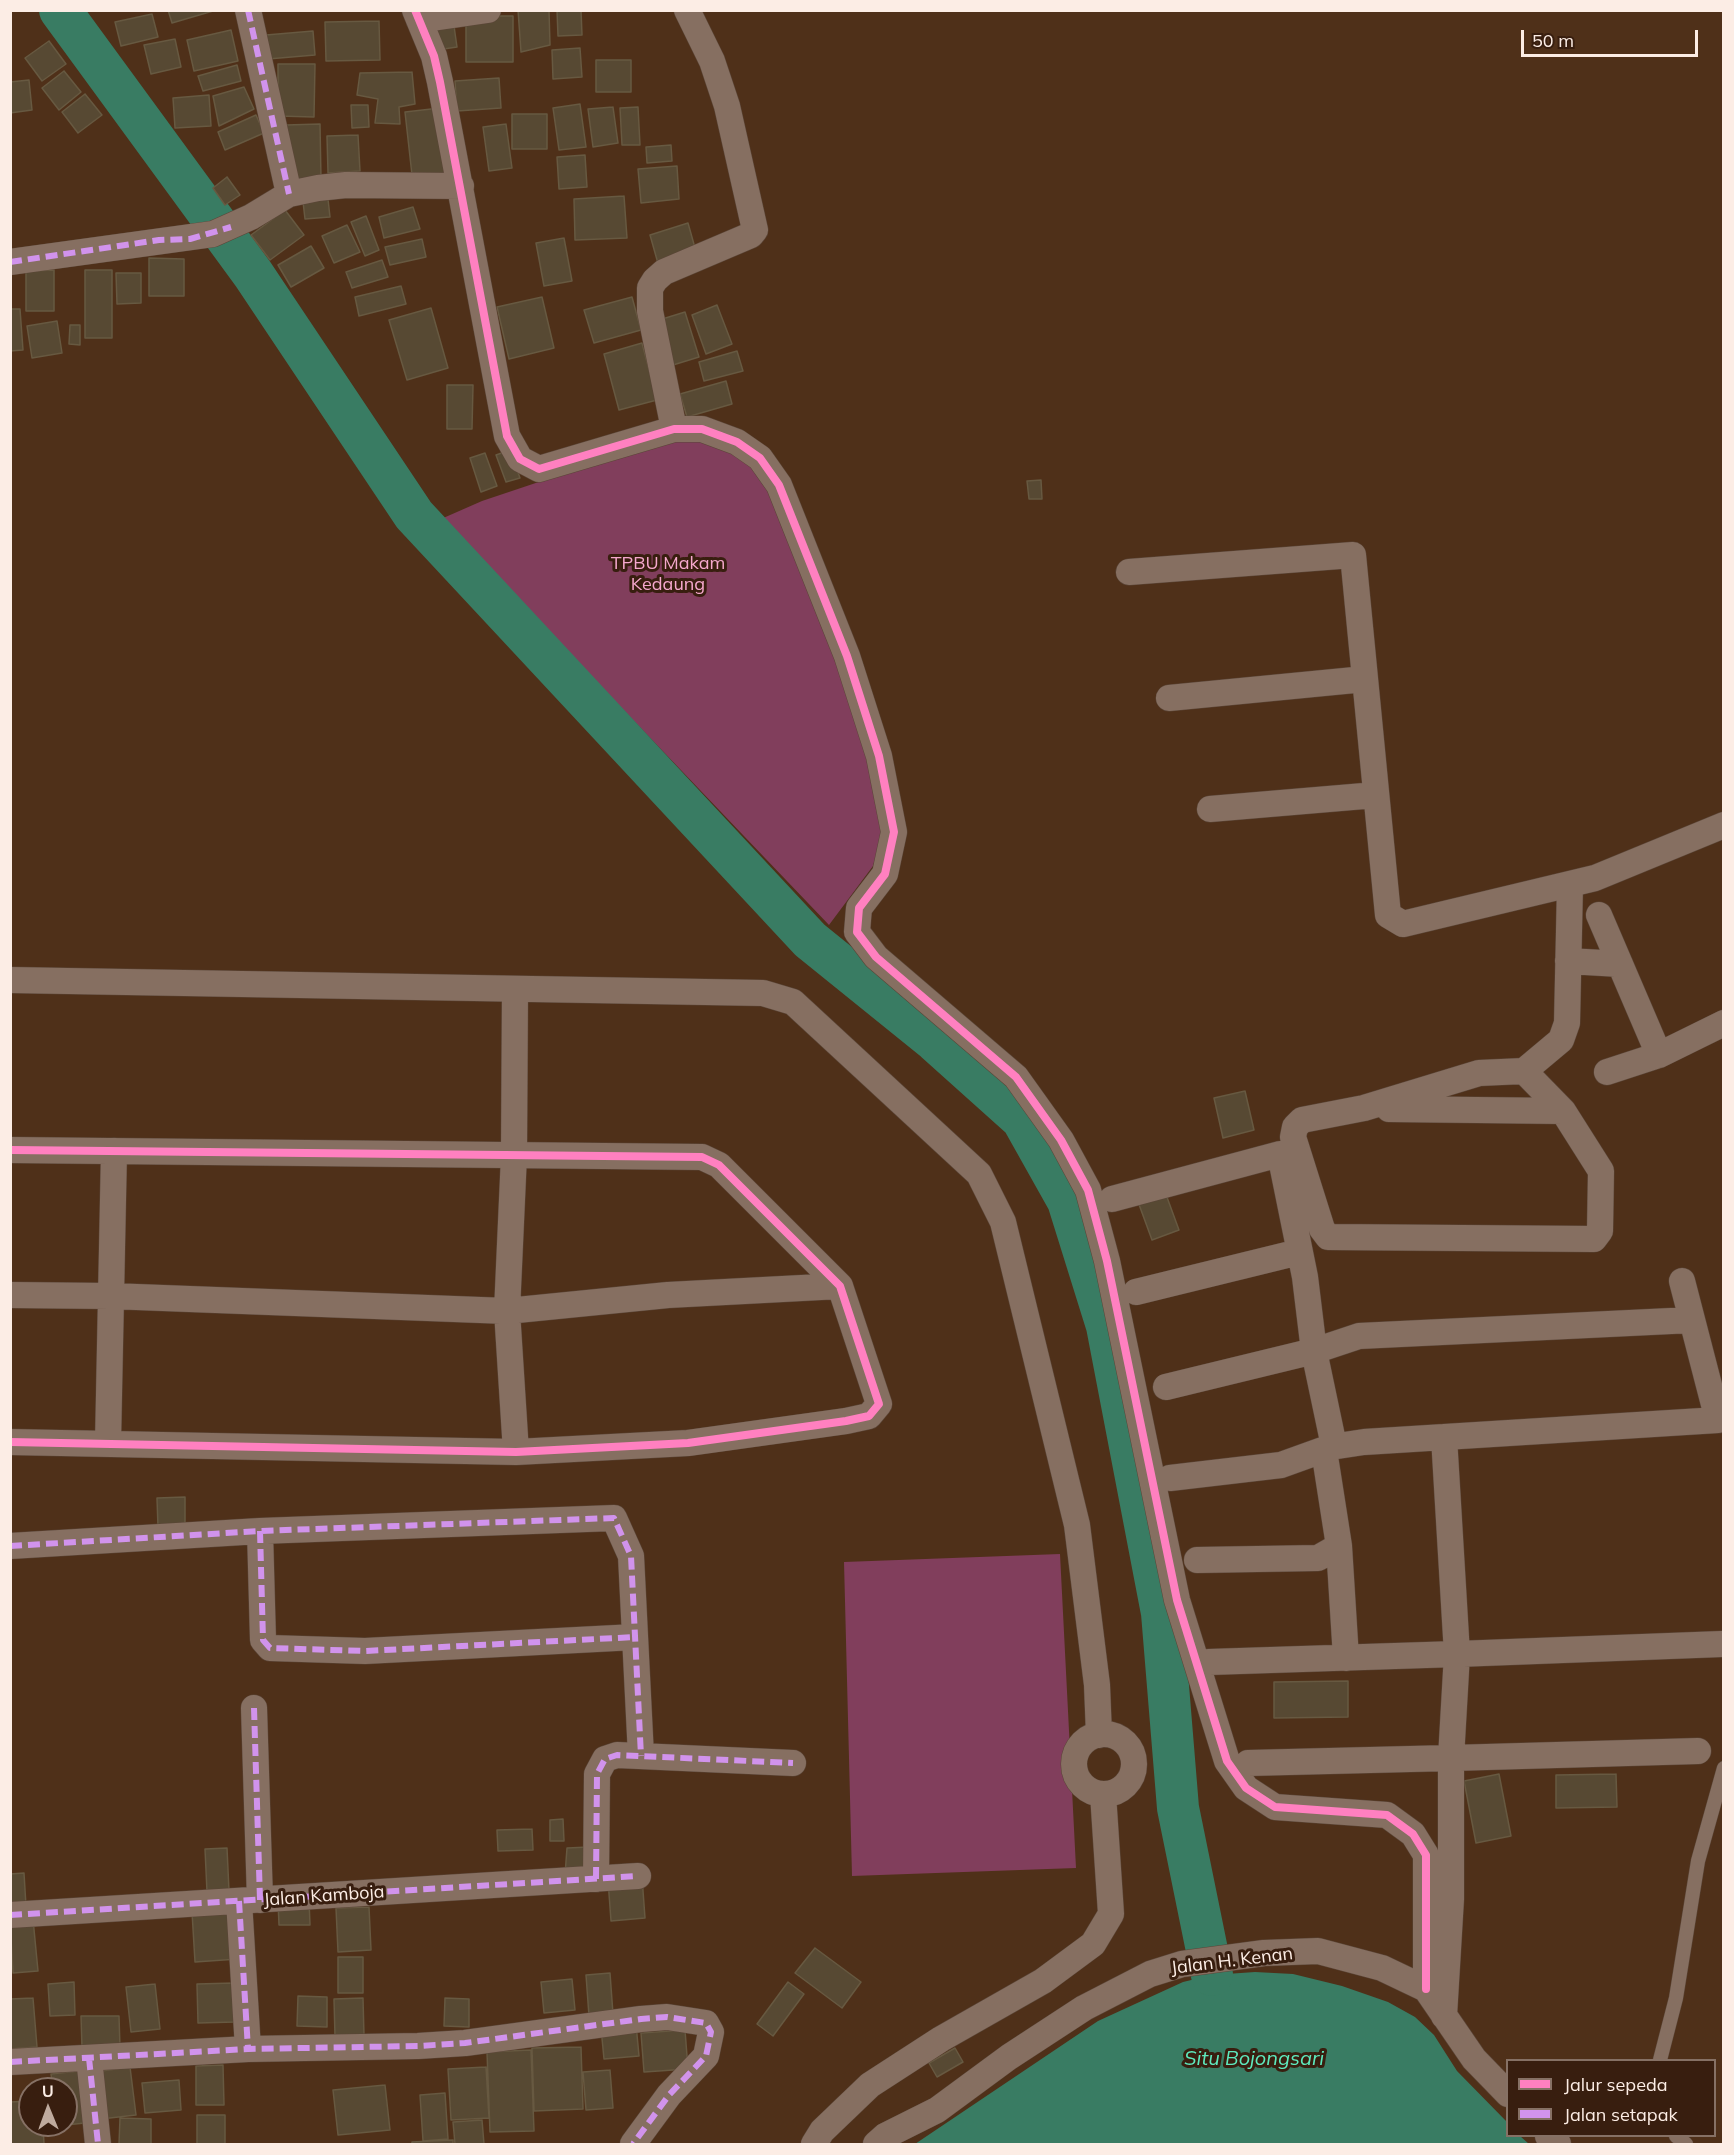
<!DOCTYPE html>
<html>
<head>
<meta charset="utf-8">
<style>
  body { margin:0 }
  #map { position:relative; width:1734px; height:2155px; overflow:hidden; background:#4f3019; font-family:Mulish,sans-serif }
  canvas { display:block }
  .frame { position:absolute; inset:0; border:12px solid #fcede5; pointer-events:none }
  .legend { position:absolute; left:1506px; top:2059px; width:210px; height:78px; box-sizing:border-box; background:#381e0f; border:2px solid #867165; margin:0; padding:8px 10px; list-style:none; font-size:18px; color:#fcede5 }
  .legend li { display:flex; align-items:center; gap:12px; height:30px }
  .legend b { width:30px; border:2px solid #867165 }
  .north { position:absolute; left:18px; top:2077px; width:60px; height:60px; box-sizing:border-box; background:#381e0f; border:2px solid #867165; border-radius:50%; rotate:359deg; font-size:16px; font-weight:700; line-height:24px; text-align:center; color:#fcede5 }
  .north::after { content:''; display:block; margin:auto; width:21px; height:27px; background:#bfab9e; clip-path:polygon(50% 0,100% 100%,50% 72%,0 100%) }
  .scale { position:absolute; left:1521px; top:30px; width:177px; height:27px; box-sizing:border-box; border:3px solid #fcede5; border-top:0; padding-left:8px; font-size:18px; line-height:21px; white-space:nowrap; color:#fcede5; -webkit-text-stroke:4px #381e0f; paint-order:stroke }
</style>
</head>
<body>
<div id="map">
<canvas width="1734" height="2155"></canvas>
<div class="frame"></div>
<ul class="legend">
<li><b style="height:8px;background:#ff80c0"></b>Jalur sepeda</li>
<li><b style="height:8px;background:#d193ec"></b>Jalan setapak</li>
</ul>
<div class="north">U</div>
<div class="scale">50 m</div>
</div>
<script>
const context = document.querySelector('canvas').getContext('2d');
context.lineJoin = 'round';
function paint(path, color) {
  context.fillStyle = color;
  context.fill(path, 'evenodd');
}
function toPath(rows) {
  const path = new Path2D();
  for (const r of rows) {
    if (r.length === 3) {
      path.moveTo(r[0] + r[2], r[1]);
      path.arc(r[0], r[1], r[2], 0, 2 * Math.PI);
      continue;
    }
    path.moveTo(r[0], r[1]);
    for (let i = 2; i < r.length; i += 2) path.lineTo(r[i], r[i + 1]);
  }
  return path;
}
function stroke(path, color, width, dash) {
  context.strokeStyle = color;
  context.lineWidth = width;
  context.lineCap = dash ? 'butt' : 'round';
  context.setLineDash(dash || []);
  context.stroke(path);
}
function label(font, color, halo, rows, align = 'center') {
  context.font = font + ' Mulish,sans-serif';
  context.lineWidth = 6;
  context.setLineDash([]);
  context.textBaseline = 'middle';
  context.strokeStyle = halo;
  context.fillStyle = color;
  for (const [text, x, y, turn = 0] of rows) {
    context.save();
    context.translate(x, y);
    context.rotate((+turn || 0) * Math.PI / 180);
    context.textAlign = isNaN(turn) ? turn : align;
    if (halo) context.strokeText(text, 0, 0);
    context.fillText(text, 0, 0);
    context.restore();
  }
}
paint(toPath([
  [676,436,696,437,747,458,769,490,844,675,878,787,882,837,873,866,829,925,441,519,482,501],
  [1060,1554,1076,1868,852,1876,844,1562]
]), '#813e5c');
paint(toPath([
  [1255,1972,1293,1974,1342,1986,1388,2002,1415,2017,1434,2035,1457,2071,1507,2122,1508,2136,1520,2136,1529,2144,915,2144,1098,2021,1183,1982,1212,1975]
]), '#397c63');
stroke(toPath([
  [60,10,253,274,414,515,810,940,935,1041,1022,1119,1068,1201,1107,1326,1162,1613,1178,1808,1212,1975]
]), '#397c63', 42);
const building = toPath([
  [168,10,213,10,213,11,172,23,168,10],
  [518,10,549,10,550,45,521,52,518,10],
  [557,10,581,10,582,35,558,36,557,10],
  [152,14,158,37,121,46,115,22,152,14],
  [466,16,513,16,513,62,466,62,466,16],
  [453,19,457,47,437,50,433,22,453,19],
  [379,21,380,60,326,61,325,22,379,21],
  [231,30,238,61,194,71,187,40,231,30],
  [313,31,315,55,268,59,266,35,313,31],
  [175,39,181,67,151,74,144,45,175,39],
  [49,41,66,64,42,81,25,58,49,41],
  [580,48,582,77,553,79,552,50,580,48],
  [596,60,631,60,631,92,596,92,596,60],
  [278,64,315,64,314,117,278,116,278,64],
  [237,65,241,81,203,91,198,76,237,65],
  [64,71,81,92,59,110,42,88,64,71],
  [412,72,415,104,399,107,400,124,375,123,378,99,357,95,360,73,412,72],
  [499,78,501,108,457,111,455,81,499,78],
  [29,80,32,110,10,113,10,82,29,80],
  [244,87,254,109,219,126,213,96,244,87],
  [85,94,102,115,78,133,62,112,85,94],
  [209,95,211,126,175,128,173,98,209,95],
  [580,104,586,147,559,150,553,108,580,104],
  [351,105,368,105,369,127,352,128,351,105],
  [613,107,618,143,593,147,588,109,613,107],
  [638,107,640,145,622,145,620,108,638,107],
  [440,108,448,181,413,184,405,112,440,108],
  [512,114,547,114,547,149,512,149,512,114],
  [256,115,264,133,225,150,218,132,256,115],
  [320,124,321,179,287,180,286,125,320,124],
  [506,124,512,168,489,171,483,127,506,124],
  [358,135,360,171,328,173,327,136,358,135],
  [671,145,672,161,647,163,646,147,671,145],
  [585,155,587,187,559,189,557,157,585,155],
  [677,166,679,199,641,203,638,169,677,166],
  [227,177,240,195,225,205,213,188,227,177],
  [327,190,330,217,305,219,302,193,327,190],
  [624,196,627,238,575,240,574,199,624,196],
  [413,207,420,229,384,238,379,217,413,207],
  [285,210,304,235,270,260,251,235,285,210],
  [366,216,379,250,365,256,351,222,366,216],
  [688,223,697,255,659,267,650,235,688,223],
  [347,225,360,252,334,263,322,236,347,225],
  [564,238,572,281,544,286,536,243,564,238],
  [422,239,426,257,390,265,385,247,422,239],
  [311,246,324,268,291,287,278,265,311,246],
  [149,258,184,259,184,296,149,296,149,258],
  [382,260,388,277,352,288,346,272,382,260],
  [54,270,54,311,26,311,26,271,54,270],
  [85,270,112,270,112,338,85,338,85,270],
  [116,273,141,273,141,303,117,304,116,273],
  [401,286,406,304,359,316,355,297,401,286],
  [542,297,554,348,509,359,497,307,542,297],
  [632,297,641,330,594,343,584,310,632,297],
  [717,305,732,344,706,354,692,315,717,305],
  [431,308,448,368,407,380,389,320,431,308],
  [10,309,20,309,23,350,10,351,10,309],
  [685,312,699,357,673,365,659,320,685,312],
  [57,321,62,353,32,358,27,326,57,321],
  [70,325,80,325,80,345,69,344,70,325],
  [642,343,657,400,619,410,604,354,642,343],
  [737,351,743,371,704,381,699,362,737,351],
  [726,381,732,404,687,417,680,394,726,381],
  [447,385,473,385,472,429,447,429,447,385],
  [510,450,520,478,506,482,496,455,510,450],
  [485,453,497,486,481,492,470,458,485,453],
  [1041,480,1042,499,1029,499,1027,481,1041,480],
  [1245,1091,1254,1130,1223,1138,1214,1098,1245,1091],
  [1164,1189,1179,1230,1152,1240,1137,1199,1164,1189],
  [185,1497,185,1526,158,1527,157,1498,185,1497],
  [1348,1681,1348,1717,1274,1718,1274,1682,1348,1681],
  [1499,1774,1511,1836,1476,1843,1464,1781,1499,1774],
  [1616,1774,1617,1807,1556,1808,1556,1775,1616,1774],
  [563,1819,564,1841,550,1841,550,1820,563,1819],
  [532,1829,533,1850,498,1851,497,1830,532,1829],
  [589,1847,590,1874,565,1875,567,1848,589,1847],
  [227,1848,229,1891,207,1892,205,1849,227,1848],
  [24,1873,26,1906,10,1907,10,1874,24,1873],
  [642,1877,645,1918,611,1921,608,1880,642,1877],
  [309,1900,310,1925,279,1925,278,1901,309,1900],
  [369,1907,371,1950,338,1952,336,1908,369,1907],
  [234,1910,238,1959,195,1962,192,1912,234,1910],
  [33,1919,38,1971,13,1973,10,1921,33,1919],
  [815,1948,861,1982,842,2008,795,1973,815,1948],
  [338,1957,363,1957,363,1993,338,1993,338,1957],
  [610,1973,613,2014,589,2016,586,1975,610,1973],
  [572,1979,575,2010,544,2013,541,1982,572,1979],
  [74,1982,75,2015,50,2016,48,1984,74,1982],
  [788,1982,804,1994,773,2036,757,2024,788,1982],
  [234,1983,235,2022,198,2023,197,1984,234,1983],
  [155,1984,160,2029,131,2032,126,1987,155,1984],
  [298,1996,327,1997,327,2027,297,2026,298,1996],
  [33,1998,37,2047,10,2049,10,1999,33,1998],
  [363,1998,364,2036,335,2037,334,1999,363,1998],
  [445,1998,469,1999,469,2027,444,2026,445,1998],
  [81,2016,119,2016,120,2048,82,2048,81,2016],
  [636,2024,639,2056,604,2059,601,2028,636,2024],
  [685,2030,688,2069,644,2072,641,2033,685,2030],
  [581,2047,583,2109,534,2111,532,2048,581,2047],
  [955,2048,963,2062,937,2077,929,2063,955,2048],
  [531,2050,534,2131,490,2132,487,2052,531,2050],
  [223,2065,224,2105,196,2105,196,2066,223,2065],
  [130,2067,136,2115,101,2119,94,2072,130,2067],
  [486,2067,489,2118,451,2120,448,2069,486,2067],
  [88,2070,94,2122,66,2125,66,2089,53,2089,51,2074,88,2070],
  [610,2070,613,2108,586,2110,583,2072,610,2070],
  [179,2080,181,2110,145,2113,142,2083,179,2080],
  [385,2085,390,2130,338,2135,333,2090,385,2085],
  [445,2093,448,2139,423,2141,420,2095,445,2093],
  [30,2101,30,2125,43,2125,44,2144,10,2144,10,2102,30,2101],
  [197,2115,225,2115,225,2144,197,2144,197,2115],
  [120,2118,151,2119,151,2144,119,2144,120,2118],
  [482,2120,484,2144,455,2144,453,2122,482,2120],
  [453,2140,453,2144,412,2144,412,2142,453,2140]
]);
paint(building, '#574933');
stroke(building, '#675941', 1.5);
const lane = toPath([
  [1660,2060,1676,1998,1698,1861,1724,1768],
  [1676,2136,1686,2144]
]);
const street = toPath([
  [248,10,289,194],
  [415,10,434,56,440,82,507,436,520,459,539,469,674,429,702,429,737,442,760,458,779,485,847,656,879,756,894,832,885,874,859,908,857,932,876,957,1016,1077,1061,1140,1088,1190,1107,1261,1177,1600,1227,1761,1246,1788,1275,1807,1387,1815,1413,1834,1426,1855,1426,1989],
  [419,20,488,10],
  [10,262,213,234,251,217,289,194,318,188,346,185,461,186],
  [674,429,650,311,650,288,655,280,664,272,751,235,755,230,727,106,712,61,687,10],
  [1129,572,1353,555,1388,915,1403,924,1595,878,1724,825],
  [1169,698,1365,679],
  [1210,809,1376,795],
  [1599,915,1659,1055],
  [1568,961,1620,964],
  [10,980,763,993,793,1002,979,1174,1003,1222,1077,1525,1097,1685,1099,1735],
  [515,989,514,1155,507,1311,516,1452],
  [1524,1071,1563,1111,1601,1171,1600,1231,1594,1239,1328,1237,1322,1229,1293,1137,1295,1127,1302,1120,1364,1108,1479,1073,1524,1071,1561,1040,1567,1023,1570,885],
  [1607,1072,1659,1055,1724,1023],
  [1389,1109,1563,1111],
  [10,1150,702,1157,719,1165,840,1286,879,1404,869,1416,846,1421,688,1443,516,1452,10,1442],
  [1112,1199,1280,1154,1305,1277,1314,1351,1334,1446],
  [1136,1292,1299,1252],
  [10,1295,110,1296,507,1311,668,1295,840,1286],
  [1166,1387,1314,1351,1359,1336,1692,1320],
  [108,1443,114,1151],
  [1170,1478,1281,1465,1331,1447,1364,1442,1718,1420,1682,1281],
  [260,1531,263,1640,270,1648,365,1651,635,1637],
  [10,1546,260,1531,614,1518,631,1556,641,1756],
  [1339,1546,1346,1658],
  [1197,1560,1318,1558,1339,1546,1324,1450],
  [1209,1662,1457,1654,1444,1437],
  [254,1708,260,1900],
  [1104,1764,30],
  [1248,1763,1451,1758,1457,1654,1722,1644],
  [596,1879,597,1774,605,1759,617,1755,793,1763],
  [239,1901,248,2049],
  [10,1915,638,1876],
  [1444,2016,1451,1899,1451,1758,1698,1751],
  [89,2058,98,2144],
  [10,2062,248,2049,418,2046,465,2043,641,2019,667,2017,706,2023,711,2032,706,2056,669,2095,633,2144],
  [1548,2136,1558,2144],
  [814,2144,822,2131,870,2085,941,2039,1043,1981,1093,1944,1111,1914,1103,1794],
  [876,2144,885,2136,937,2110,1009,2057,1084,2008,1150,1974,1182,1964,1264,1953,1318,1951,1382,1968,1426,1989,1474,2059,1508,2094]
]);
stroke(lane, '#5b4638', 15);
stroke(street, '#5b4638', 27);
stroke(lane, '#866f61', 14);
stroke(street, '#866f61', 26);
stroke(toPath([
  [248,10,289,194],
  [10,262,159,240,190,239,231,227],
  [260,1531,263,1640,270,1648,365,1651,635,1637],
  [10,1546,260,1531,614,1518,631,1556,641,1756],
  [254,1708,260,1900],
  [596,1879,597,1774,605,1759,617,1755,793,1763],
  [239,1901,248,2049],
  [10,1915,638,1876],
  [89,2058,98,2144],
  [10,2062,248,2049,418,2046,465,2043,641,2019,667,2017,706,2023,711,2032,706,2056,669,2095,633,2144]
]), '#d193ec', 6, [12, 6]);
stroke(toPath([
  [415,10,434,56,440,82,507,436,520,459,539,469,674,429,702,429,737,442,760,458,779,485,847,656,879,756,894,832,885,874,859,908,857,932,876,957,1016,1077,1061,1140,1088,1190,1107,1261,1177,1600,1227,1761,1246,1788,1275,1807,1387,1815,1413,1834,1426,1855,1426,1989],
  [10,1150,702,1157,719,1165,840,1286,879,1404,869,1416,846,1421,688,1443,516,1452,10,1442]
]), '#ff80c0', 8);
label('18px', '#f6a8ce', '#381e0f', [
  ["TPBU Makam",668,564],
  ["Kedaung",668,585]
]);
label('18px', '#fcede5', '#381e0f', [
  ["Jalan Kamboja",324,1896,-4],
  ["Jalan H. Kenan",1232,1961,-7]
]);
label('italic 20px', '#5eeabe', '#381e0f', [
  ["Situ Bojongsari",1254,2059]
]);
</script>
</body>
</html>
